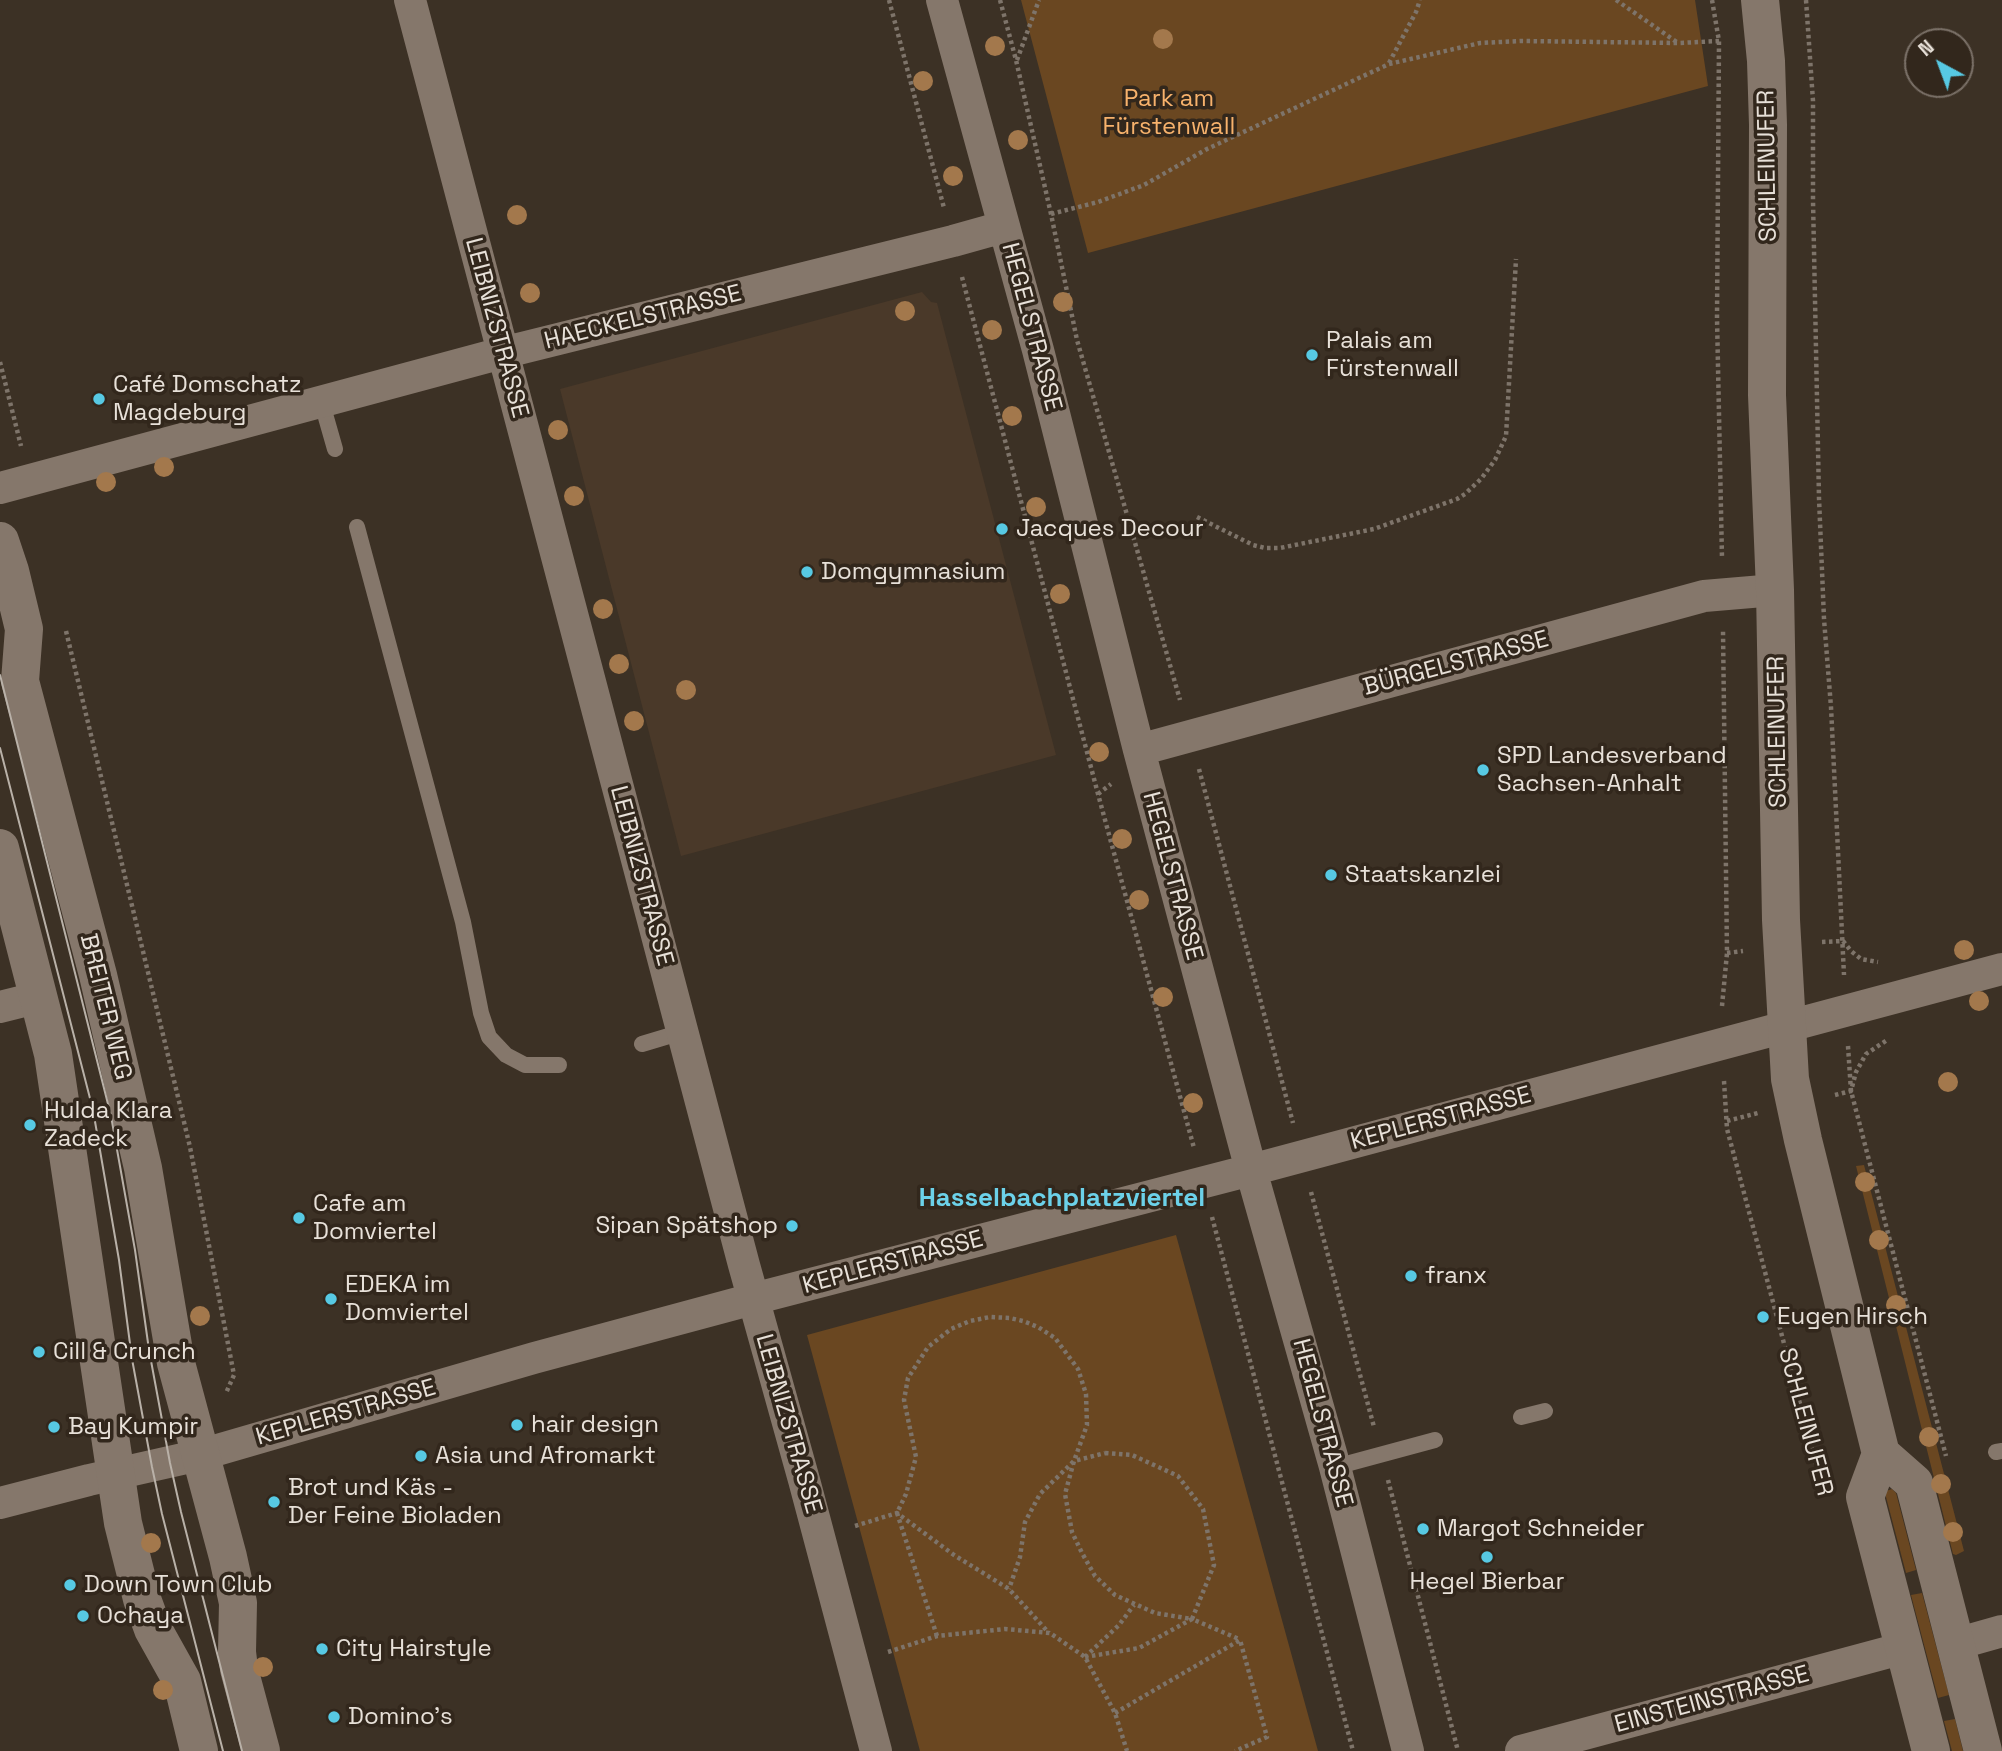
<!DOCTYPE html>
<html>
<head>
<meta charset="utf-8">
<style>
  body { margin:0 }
  #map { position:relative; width:2002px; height:1751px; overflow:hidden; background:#3c3125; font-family:"Space Grotesk",sans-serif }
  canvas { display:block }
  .north { position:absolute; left:1904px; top:28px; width:70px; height:70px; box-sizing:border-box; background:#32271c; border:2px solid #7b7168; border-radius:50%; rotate:319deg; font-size:19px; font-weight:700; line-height:28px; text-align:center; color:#e8e1d9 }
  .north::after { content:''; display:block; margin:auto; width:24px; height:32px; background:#57c9e3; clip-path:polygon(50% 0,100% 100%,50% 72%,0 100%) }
</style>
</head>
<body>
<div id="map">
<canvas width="2002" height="1751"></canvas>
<div class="north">N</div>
</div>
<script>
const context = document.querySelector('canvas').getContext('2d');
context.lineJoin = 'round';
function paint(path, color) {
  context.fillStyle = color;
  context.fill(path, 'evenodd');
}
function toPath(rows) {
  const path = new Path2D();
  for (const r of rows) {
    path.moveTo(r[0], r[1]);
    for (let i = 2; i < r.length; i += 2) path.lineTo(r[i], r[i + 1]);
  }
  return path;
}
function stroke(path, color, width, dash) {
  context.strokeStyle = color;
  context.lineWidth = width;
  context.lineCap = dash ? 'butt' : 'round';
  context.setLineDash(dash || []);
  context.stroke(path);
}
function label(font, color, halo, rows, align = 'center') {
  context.font = font + ' "Space Grotesk",sans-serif';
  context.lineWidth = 7;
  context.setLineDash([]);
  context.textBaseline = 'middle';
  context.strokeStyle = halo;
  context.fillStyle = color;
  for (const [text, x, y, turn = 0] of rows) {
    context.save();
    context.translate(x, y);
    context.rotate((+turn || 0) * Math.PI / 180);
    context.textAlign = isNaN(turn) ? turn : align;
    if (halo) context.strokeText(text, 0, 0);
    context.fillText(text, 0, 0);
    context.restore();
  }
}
paint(toPath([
  [922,292,931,302,937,303,1056,755,681,856,560,389]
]), '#4a3929');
paint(toPath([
  [1021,0,1695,0,1708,86,1088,253],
  [1864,1165,1964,1551,1956,1555,1953,1554,1856,1166],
  [1176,1235,1318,1751,920,1751,807,1335],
  [1892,1489,1896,1493,1916,1570,1906,1573,1886,1497,1886,1491],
  [1922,1593,1949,1695,1938,1698,1911,1595],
  [1955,1719,1963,1751,1952,1751,1944,1721]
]), '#6a4721');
stroke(toPath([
  [889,0,944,208],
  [1000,0,1016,60,1051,214,1077,340,1180,700],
  [1616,0,1678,43],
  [1712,0,1719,41,1717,318,1722,558],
  [1806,0,1813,101,1813,200,1819,498,1824,619,1831,707,1844,975],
  [1017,60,1039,0],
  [1389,63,1416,12,1420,0],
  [1051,214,1098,202,1144,185,1207,149,1389,64,1480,43,1522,41,1679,43,1719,41],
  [962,277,1098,794,1194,1148],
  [0,362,21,446],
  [1197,517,1253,545,1265,548,1280,548,1374,529,1457,499,1465,494,1481,479,1495,460,1506,436,1516,259],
  [66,631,190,1147,234,1375,226,1393],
  [1199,769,1293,1123],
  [1098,794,1111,784],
  [1822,942,1843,941,1851,951,1861,959,1878,962],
  [1727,953,1743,951],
  [1722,1006,1727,953,1723,630],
  [1848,1046,1851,1091,1946,1456],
  [1724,1081,1727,1129,1824,1494],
  [1835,1095,1851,1091,1856,1072,1866,1054,1887,1040],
  [1727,1121,1758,1113],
  [1311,1192,1374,1427],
  [1212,1217,1353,1751],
  [1105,1453,1132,1455,1178,1476,1203,1509,1214,1565,1192,1619,1155,1613,1115,1595,1095,1576,1082,1553,1072,1532,1065,1494,1074,1461,1105,1453],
  [1388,1480,1458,1751],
  [855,1526,897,1513,954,1555,1009,1589,1049,1633],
  [937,1636,897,1513,906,1494,916,1457,904,1400,908,1378,928,1347,951,1329,970,1321,990,1317,1010,1318,1023,1321,1038,1327,1055,1338,1078,1369,1086,1394,1087,1425,1074,1461,1040,1494,1025,1522,1020,1557,1009,1589],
  [888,1652,937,1636,1005,1629,1050,1633,1085,1657,1115,1713,1127,1751],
  [1085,1657,1139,1648,1192,1619,1239,1639],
  [1085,1657,1119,1625,1134,1605],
  [1115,1713,1240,1640,1267,1737,1235,1751]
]), '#7e746a', 4.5, [3.5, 3.5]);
stroke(toPath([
  [321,400,335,449],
  [357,527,463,922,481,1013,489,1037,506,1055,525,1065,559,1065],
  [642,1044,682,1032],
  [1521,1417,1545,1411],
  [1996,1452,2002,1451],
  [1335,1467,1435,1440]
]), '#85776b', 16);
stroke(toPath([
  [410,0,744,1265,804,1480,876,1751],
  [942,0,1038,350,1139,750,1251,1170,1335,1467,1408,1751],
  [0,488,502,353,953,241,1003,227],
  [1139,750,1704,596,1775,590],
  [0,1007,40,997],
  [0,1503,89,1480,200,1455,534,1358,753,1299,1251,1170,2002,969],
  [1956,1644,2002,1631],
  [1521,1751,1904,1648]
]), '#85776b', 32);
stroke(toPath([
  [0,541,10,571,24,629,20,681,98,975,143,1168,176,1363,228,1557,238,1603,237,1652,239,1669,261,1751],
  [0,848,53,1054,123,1523,142,1599,153,1629,182,1681,199,1751]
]), '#85776b', 38);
stroke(toPath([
  [1760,0,1766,61,1768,125,1767,395,1775,590,1781,920,1790,1079,1803,1140,1881,1454,1914,1483,1983,1751],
  [1881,1454,1865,1497,1931,1751]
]), '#85776b', 38);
stroke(toPath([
  [0,675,111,1116,135,1250,149,1350,170,1463,181,1512,242,1751],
  [0,748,93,1110,119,1260,132,1359,152,1467,162,1514,223,1751]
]), '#b9b1a8', 2);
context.fillStyle = '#a3784c';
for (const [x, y] of [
  [1163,39],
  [995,46],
  [923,81],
  [1018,140],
  [953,176],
  [517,215],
  [530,293],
  [1063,302],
  [905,311],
  [992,330],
  [1012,416],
  [558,430],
  [164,467],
  [106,482],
  [574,496],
  [1036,507],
  [1060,594],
  [603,609],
  [619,664],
  [686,690],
  [634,721],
  [1099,752],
  [1122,839],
  [1139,900],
  [1964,950],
  [1163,997],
  [1979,1001],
  [1948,1082],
  [1193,1103],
  [1865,1182],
  [1879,1240],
  [1896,1305],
  [200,1316],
  [1929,1437],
  [1941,1484],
  [1953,1532],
  [151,1543],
  [263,1667],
  [163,1690]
]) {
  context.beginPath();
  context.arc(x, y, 10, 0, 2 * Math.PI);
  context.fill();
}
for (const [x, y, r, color] of [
  [1312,355,7,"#57c9e3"],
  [99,399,7,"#57c9e3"],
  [1002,529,7,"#57c9e3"],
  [807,572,7,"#57c9e3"],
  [1483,770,7,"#57c9e3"],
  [1331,875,7,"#57c9e3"],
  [30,1125,7,"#57c9e3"],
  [299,1218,7,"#57c9e3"],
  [792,1226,7,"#57c9e3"],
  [1411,1276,7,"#57c9e3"],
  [331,1299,7,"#57c9e3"],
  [1763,1317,7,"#57c9e3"],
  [39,1352,7,"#57c9e3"],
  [517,1425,7,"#57c9e3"],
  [54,1427,7,"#57c9e3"],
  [421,1456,7,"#57c9e3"],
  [274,1502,7,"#57c9e3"],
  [1423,1529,7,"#57c9e3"],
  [1487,1557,7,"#57c9e3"],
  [70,1585,7,"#57c9e3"],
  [83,1616,7,"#57c9e3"],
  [322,1649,7,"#57c9e3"],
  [334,1717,7,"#57c9e3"]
]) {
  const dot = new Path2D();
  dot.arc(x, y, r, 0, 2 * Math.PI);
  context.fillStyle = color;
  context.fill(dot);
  stroke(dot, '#32271c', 2.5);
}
label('24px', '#f7b26c', '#32271c', [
  ["Park am",1169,99],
  ["Fürstenwall",1169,127]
]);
label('24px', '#e8e1d9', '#32271c', [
  ["SCHLEINUFER",1768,166,-91],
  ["HAECKELSTRASSE",643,318,-14],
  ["HEGELSTRASSE",1031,327,75],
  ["LEIBNIZSTRASSE",496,328,75],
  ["BÜRGELSTRASSE",1456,664,-15],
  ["SCHLEINUFER",1778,732,-91],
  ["LEIBNIZSTRASSE",641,876,75],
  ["HEGELSTRASSE",1172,876,75],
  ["BREITER WEG",105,1007,76],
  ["KEPLERSTRASSE",1441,1119,-15],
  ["KEPLERSTRASSE",893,1263,-15],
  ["KEPLERSTRASSE",346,1413,-16],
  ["SCHLEINUFER",1805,1422,75],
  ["HEGELSTRASSE",1322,1423,75],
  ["LEIBNIZSTRASSE",788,1424,74],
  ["EINSTEINSTRASSE",1712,1700,-15]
]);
label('24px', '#e8e1d9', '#32271c', [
  ["Palais am",1326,341],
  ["Fürstenwall",1326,369],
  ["Café Domschatz",113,385],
  ["Magdeburg",113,413],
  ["Jacques Decour",1016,529],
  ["Domgymnasium",821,572],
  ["SPD Landesverband",1497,756],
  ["Sachsen-Anhalt",1497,784],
  ["Staatskanzlei",1345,875],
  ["Hulda Klara",44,1111],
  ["Zadeck",44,1139],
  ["Cafe am",313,1204],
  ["Domviertel",313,1232],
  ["Sipan Spätshop",778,1226,"right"],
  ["franx",1425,1276],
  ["EDEKA im",345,1285],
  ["Domviertel",345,1313],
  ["Eugen Hirsch",1777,1317],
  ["Cill & Crunch",53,1352],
  ["hair design",531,1425],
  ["Bay Kumpir",68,1427],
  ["Asia und Afromarkt",435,1456],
  ["Brot und Käs -",288,1488],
  ["Der Feine Bioladen",288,1516],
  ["Margot Schneider",1437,1529],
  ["Hegel Bierbar",1487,1582,"center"],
  ["Down Town Club",84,1585],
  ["Ochaya",97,1616],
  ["City Hairstyle",336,1649],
  ["Domino's",348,1717]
], 'left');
label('bold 26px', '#6cd1e9', '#32271c', [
  ["Hasselbachplatzviertel",1062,1199]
]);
</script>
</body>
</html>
